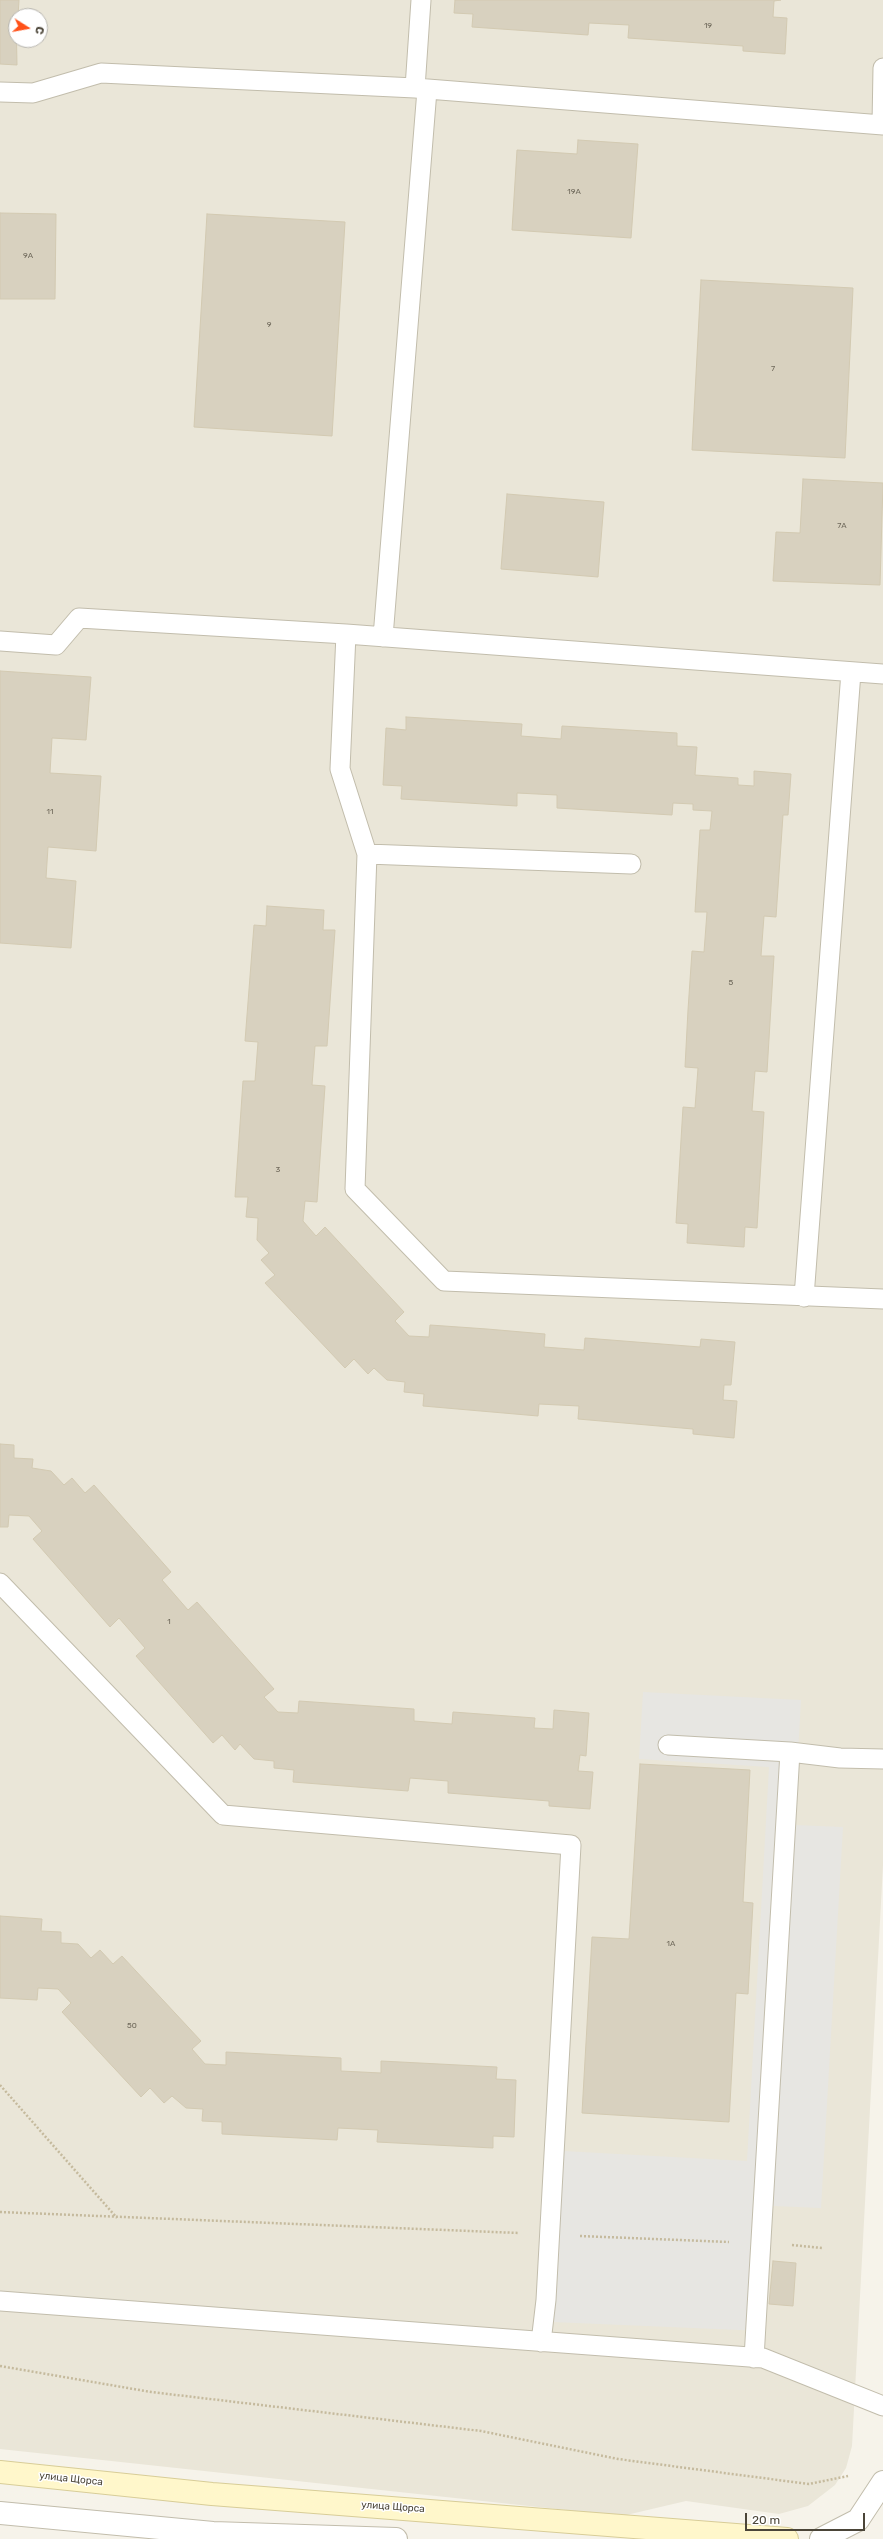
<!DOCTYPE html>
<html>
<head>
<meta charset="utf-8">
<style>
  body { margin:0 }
  #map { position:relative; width:883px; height:2539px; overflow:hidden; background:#f6f3ea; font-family:Rubik,sans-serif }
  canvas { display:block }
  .north { position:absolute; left:8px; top:8px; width:40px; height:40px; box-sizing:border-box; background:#fff; border:1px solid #b7b5af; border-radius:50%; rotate:101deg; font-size:11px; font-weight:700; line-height:16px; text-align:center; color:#4b4538 }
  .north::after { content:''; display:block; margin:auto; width:14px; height:18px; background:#ff5118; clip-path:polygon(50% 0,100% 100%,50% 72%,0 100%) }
  .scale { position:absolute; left:745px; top:2513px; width:120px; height:18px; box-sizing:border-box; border:2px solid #4b4538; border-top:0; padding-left:5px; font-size:12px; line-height:14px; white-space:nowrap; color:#4b4538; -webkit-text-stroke:3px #fff; paint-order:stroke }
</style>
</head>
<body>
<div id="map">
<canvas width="883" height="2539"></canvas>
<div class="north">С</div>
<div class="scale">20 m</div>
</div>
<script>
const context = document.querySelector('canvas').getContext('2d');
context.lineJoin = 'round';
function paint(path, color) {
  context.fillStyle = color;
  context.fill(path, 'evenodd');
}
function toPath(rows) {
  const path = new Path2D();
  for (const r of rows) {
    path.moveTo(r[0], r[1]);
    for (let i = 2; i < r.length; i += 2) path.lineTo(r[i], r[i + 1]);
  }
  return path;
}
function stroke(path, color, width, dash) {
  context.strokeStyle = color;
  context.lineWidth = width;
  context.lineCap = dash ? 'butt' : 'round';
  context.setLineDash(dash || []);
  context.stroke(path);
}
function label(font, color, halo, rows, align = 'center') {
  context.font = font + ' Rubik,sans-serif';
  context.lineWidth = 3;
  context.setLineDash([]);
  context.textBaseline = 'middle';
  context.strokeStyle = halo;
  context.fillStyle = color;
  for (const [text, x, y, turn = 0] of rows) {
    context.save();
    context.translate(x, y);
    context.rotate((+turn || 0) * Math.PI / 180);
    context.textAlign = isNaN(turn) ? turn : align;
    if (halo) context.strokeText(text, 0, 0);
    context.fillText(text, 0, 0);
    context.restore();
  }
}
paint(toPath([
  [0,0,883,0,883,1865,852,2446,846,2468,835,2485,808,2506,779,2514,686,2501,622,2516,0,2449],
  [16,16,40,16,40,40,16,40]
]), '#eae6d8');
paint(toPath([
  [643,1692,801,1700,794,1825,843,1827,821,2208,773,2206,763,2331,552,2322,563,2151,747,2161,769,1767,639,1759]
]), '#e7e6e2');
const building = toPath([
  [0,0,19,0,18,16,16,16,17,65,0,64,0,0],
  [455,0,781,0,774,1,773,17,787,18,785,54,743,51,743,46,628,38,629,25,589,23,588,35,472,27,473,14,454,13,455,0],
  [578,140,638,144,631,238,512,230,517,150,577,154,578,140],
  [0,213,56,214,55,299,0,299,0,213],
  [207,214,345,222,332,436,194,427,207,214],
  [701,280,853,288,845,458,692,450,701,280],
  [803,479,883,483,880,585,773,581,776,532,800,533,803,479],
  [507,494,604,502,598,577,501,569,507,494],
  [0,671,91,677,86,740,52,738,50,773,101,776,96,851,48,847,46,878,76,881,71,948,0,943,0,671],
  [406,717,522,724,521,736,561,739,562,726,677,733,677,746,697,747,695,775,738,778,738,785,754,786,754,771,791,774,788,815,783,815,776,917,764,916,761,956,774,956,767,1072,755,1071,752,1111,764,1112,757,1228,745,1227,744,1247,687,1243,688,1224,676,1223,683,1107,695,1108,698,1068,685,1067,688,1010,692,951,704,952,707,912,695,912,700,830,710,830,712,811,693,810,693,804,673,803,672,815,557,808,557,795,517,793,517,806,401,799,402,786,383,785,386,728,406,730,406,717],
  [267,906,324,910,323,930,335,930,327,1046,315,1046,312,1085,325,1086,317,1202,305,1201,303,1221,316,1236,325,1227,404,1312,395,1321,409,1336,429,1337,430,1325,487,1329,545,1334,544,1347,584,1350,585,1338,700,1347,701,1339,735,1342,731,1385,724,1385,723,1400,737,1401,734,1438,693,1434,693,1429,578,1419,579,1406,539,1404,538,1416,423,1406,424,1394,404,1392,405,1382,387,1380,374,1368,368,1374,354,1359,345,1368,265,1283,275,1275,261,1260,269,1253,257,1240,258,1218,246,1217,248,1197,235,1197,243,1081,255,1081,258,1042,245,1041,254,925,266,926,267,906],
  [0,1444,14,1445,14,1458,33,1459,32,1468,51,1471,64,1485,72,1478,85,1493,94,1485,171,1572,162,1580,188,1610,197,1602,274,1689,264,1697,278,1712,298,1713,299,1701,414,1709,414,1721,452,1724,453,1712,535,1718,534,1728,553,1729,554,1710,589,1713,586,1756,580,1755,578,1771,593,1772,590,1809,549,1806,549,1801,448,1793,448,1781,410,1778,408,1791,293,1782,294,1770,274,1768,274,1761,254,1759,240,1744,235,1750,222,1735,213,1743,136,1656,145,1648,119,1618,110,1627,33,1539,42,1531,29,1516,9,1515,8,1527,0,1527,0,1444],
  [640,1764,750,1770,743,1902,753,1903,748,1994,736,1993,729,2122,582,2113,592,1937,629,1939,640,1764],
  [0,1916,42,1919,41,1931,61,1932,61,1943,78,1944,91,1958,100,1950,113,1964,122,1956,201,2041,192,2049,205,2064,226,2065,226,2052,341,2058,341,2071,381,2073,381,2061,497,2067,496,2079,516,2080,514,2137,493,2136,493,2148,377,2142,378,2130,338,2128,337,2140,222,2134,222,2122,202,2121,203,2109,186,2108,172,2096,164,2103,150,2088,141,2097,62,2012,71,2003,58,1989,38,1988,37,2000,0,1998,0,1916],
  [773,2261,796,2263,793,2306,769,2304,773,2261]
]);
paint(building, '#d8d1bf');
stroke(building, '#d3cab2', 1);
const service = toPath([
  [415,88,421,0],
  [0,92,33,93,101,73,415,88,883,125],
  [882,125,883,68],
  [383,637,427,90],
  [0,641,56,645,79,618,346,634],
  [883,674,346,634,340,769,367,854,355,1189,444,1281,883,1299],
  [367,854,631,864],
  [804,1297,851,672],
  [0,1583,223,1815,571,1845,546,2300,541,2342],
  [668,1745,790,1752],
  [0,2301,763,2358,883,2406],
  [754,2358,790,1752,840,1758,883,1759]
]);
const minor = toPath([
  [0,2513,213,2533,396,2539]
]);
const tertiary = toPath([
  [821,2539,858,2520,883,2482]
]);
const secondary = toPath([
  [0,2472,212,2494,787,2539]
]);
stroke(service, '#c2bdac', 21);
stroke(minor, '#c2bdac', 24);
stroke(tertiary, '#c2bdac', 24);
stroke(secondary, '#d8cd98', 24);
stroke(toPath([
  [0,2085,117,2218],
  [0,2212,519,2233],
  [580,2236,729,2242],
  [792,2245,822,2248],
  [0,2366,151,2392,481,2431,618,2459,755,2477,809,2484,848,2476]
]), '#c5ba9d', 2.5, [2, 2]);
stroke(service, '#fff', 19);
stroke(minor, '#fff', 22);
stroke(tertiary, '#fff', 22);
stroke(secondary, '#fff7cb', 22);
label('8px', '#6e685a', null, [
  ["19",708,26],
  ["19А",574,192],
  ["9А",28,256],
  ["9",269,325],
  ["7",773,369],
  ["7А",842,526],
  ["11",50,812],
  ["5",731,983],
  ["3",278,1170],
  ["1",169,1622],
  ["1А",671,1944],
  ["50",132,2026]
]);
label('10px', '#4b4538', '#fff', [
  ["улица Щорса",71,2479,6],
  ["улица Щорса",393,2507,4]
]);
</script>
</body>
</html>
